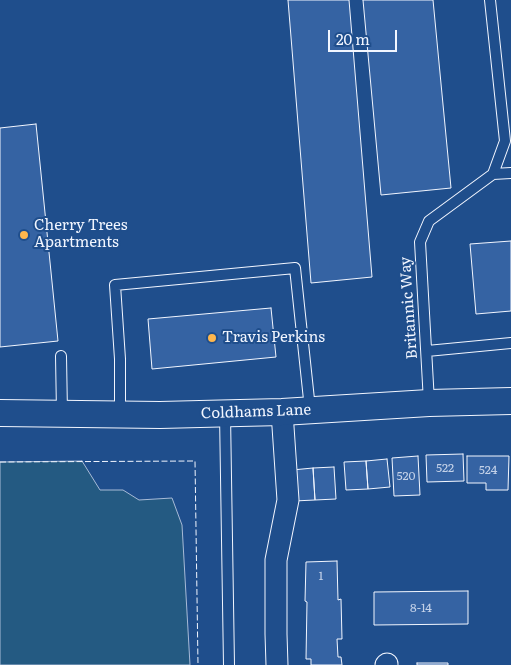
<!DOCTYPE html>
<html>
<head>
<meta charset="utf-8">
<style>
  body { margin:0 }
  #map { position:relative; width:511px; height:665px; overflow:hidden; background:#1f4e8c; font-family:Literata,serif }
  canvas { display:block }
  .scale { position:absolute; left:328px; top:30px; width:69px; height:22px; box-sizing:border-box; border:2px solid #f2f6ff; border-top:0; padding-left:6px; font-size:15px; line-height:18px; white-space:nowrap; color:#f2f6ff; -webkit-text-stroke:4px #1f4e8c; paint-order:stroke }
</style>
</head>
<body>
<div id="map">
<canvas width="511" height="665"></canvas>
<div class="scale">20 m</div>
</div>
<script>
const context = document.querySelector('canvas').getContext('2d');
context.lineJoin = 'round';
function paint(path, color) {
  context.fillStyle = color;
  context.fill(path, 'evenodd');
}
function toPath(rows) {
  const path = new Path2D();
  for (const r of rows) {
    path.moveTo(r[0], r[1]);
    for (let i = 2; i < r.length; i += 2) path.lineTo(r[i], r[i + 1]);
  }
  return path;
}
function stroke(path, color, width, dash) {
  context.strokeStyle = color;
  context.lineWidth = width;
  context.lineCap = dash ? 'butt' : 'round';
  context.setLineDash(dash || []);
  context.stroke(path);
}
function label(font, color, halo, rows, align = 'center') {
  context.font = font + ' Literata,serif';
  context.lineWidth = 4;
  context.setLineDash([]);
  context.textBaseline = 'middle';
  context.strokeStyle = halo;
  context.fillStyle = color;
  for (const [text, x, y, turn = 0] of rows) {
    context.save();
    context.translate(x, y);
    context.rotate((+turn || 0) * Math.PI / 180);
    context.textAlign = isNaN(turn) ? turn : align;
    if (halo) context.strokeText(text, 0, 0);
    context.fillText(text, 0, 0);
    context.restore();
  }
}
const green = toPath([
  [82,461,100,490,123,490,139,500,172,498,182,525,190,665,0,665,0,462,82,461]
]);
paint(green, '#245a82');
stroke(green, '#a8bbd7', 1);
const building = toPath([
  [288,0,349,0,372,277,311,283,288,0],
  [363,0,433,0,451,188,381,195,363,0],
  [36,124,58,341,0,347,0,128,36,124],
  [511,241,511,311,476,314,470,244,511,241],
  [271,308,276,357,152,369,148,319,271,308],
  [463,454,464,481,427,482,426,455,463,454],
  [418,456,420,495,394,496,392,458,418,456],
  [467,456,509,456,508,490,486,490,486,483,467,483,467,456],
  [387,459,390,487,368,489,366,461,387,459],
  [366,461,368,489,346,490,344,462,366,461],
  [334,467,336,499,315,500,313,468,334,467],
  [313,468,315,500,294,501,292,470,313,468],
  [337,561,338,600,341,599,342,639,337,639,338,657,341,657,342,665,311,665,311,659,306,659,307,602,305,601,306,562,337,561],
  [468,591,468,624,374,625,374,592,468,591],
  [417,663,448,663,448,665,417,665,417,663]
]);
paint(building, '#3563a3');
stroke(building, '#f2f6ff', 1);
const service = toPath([
  [490,0,505,141,493,174],
  [427,351,511,343],
  [61,356,62,413],
  [429,402,420,242,429,221,493,174,511,173],
  [120,413,120,359,115,285,295,268,310,409],
  [225,414,229,665]
]);
const minor = toPath([
  [277,665,276,634,276,560,288,500,282,412],
  [386,665,387,664]
]);
const tertiary = toPath([
  [0,413,160,415,240,413,282,412,429,403,511,401]
]);
stroke(service, '#f2f6ff', 12);
stroke(minor, '#f2f6ff', 23);
stroke(tertiary, '#f2f6ff', 28);
stroke(service, '#1f4e8c', 10);
stroke(minor, '#1f4e8c', 21);
stroke(tertiary, '#1f4e8c', 26);
stroke(toPath([
  [0,462,195,461,198,665]
]), '#f2f6ff', 1, [6, 2.5]);
for (const [x, y, r, color] of [
  [24,235,5,"#ffb74d"],
  [212,338,5,"#ffb74d"]
]) {
  const dot = new Path2D();
  dot.arc(x, y, r, 0, 2 * Math.PI);
  context.fillStyle = color;
  context.fill(dot);
  stroke(dot, '#1f4e8c', 2);
}
label('12px', '#c3d1e8', null, [
  ["522",445,468],
  ["524",488,470],
  ["520",406,476],
  ["1",321,576],
  ["8-14",421,608]
]);
label('15px', '#f2f6ff', '#1f4e8c', [
  ["Cherry Trees",34,226],
  ["Apartments",34,243],
  ["Travis Perkins",222,338]
], 'left');
label('15px', '#f2f6ff', '#1f4e8c', [
  ["Britannic Way",409,308,-94],
  ["Coldhams Lane",256,412,-2]
]);
</script>
</body>
</html>
